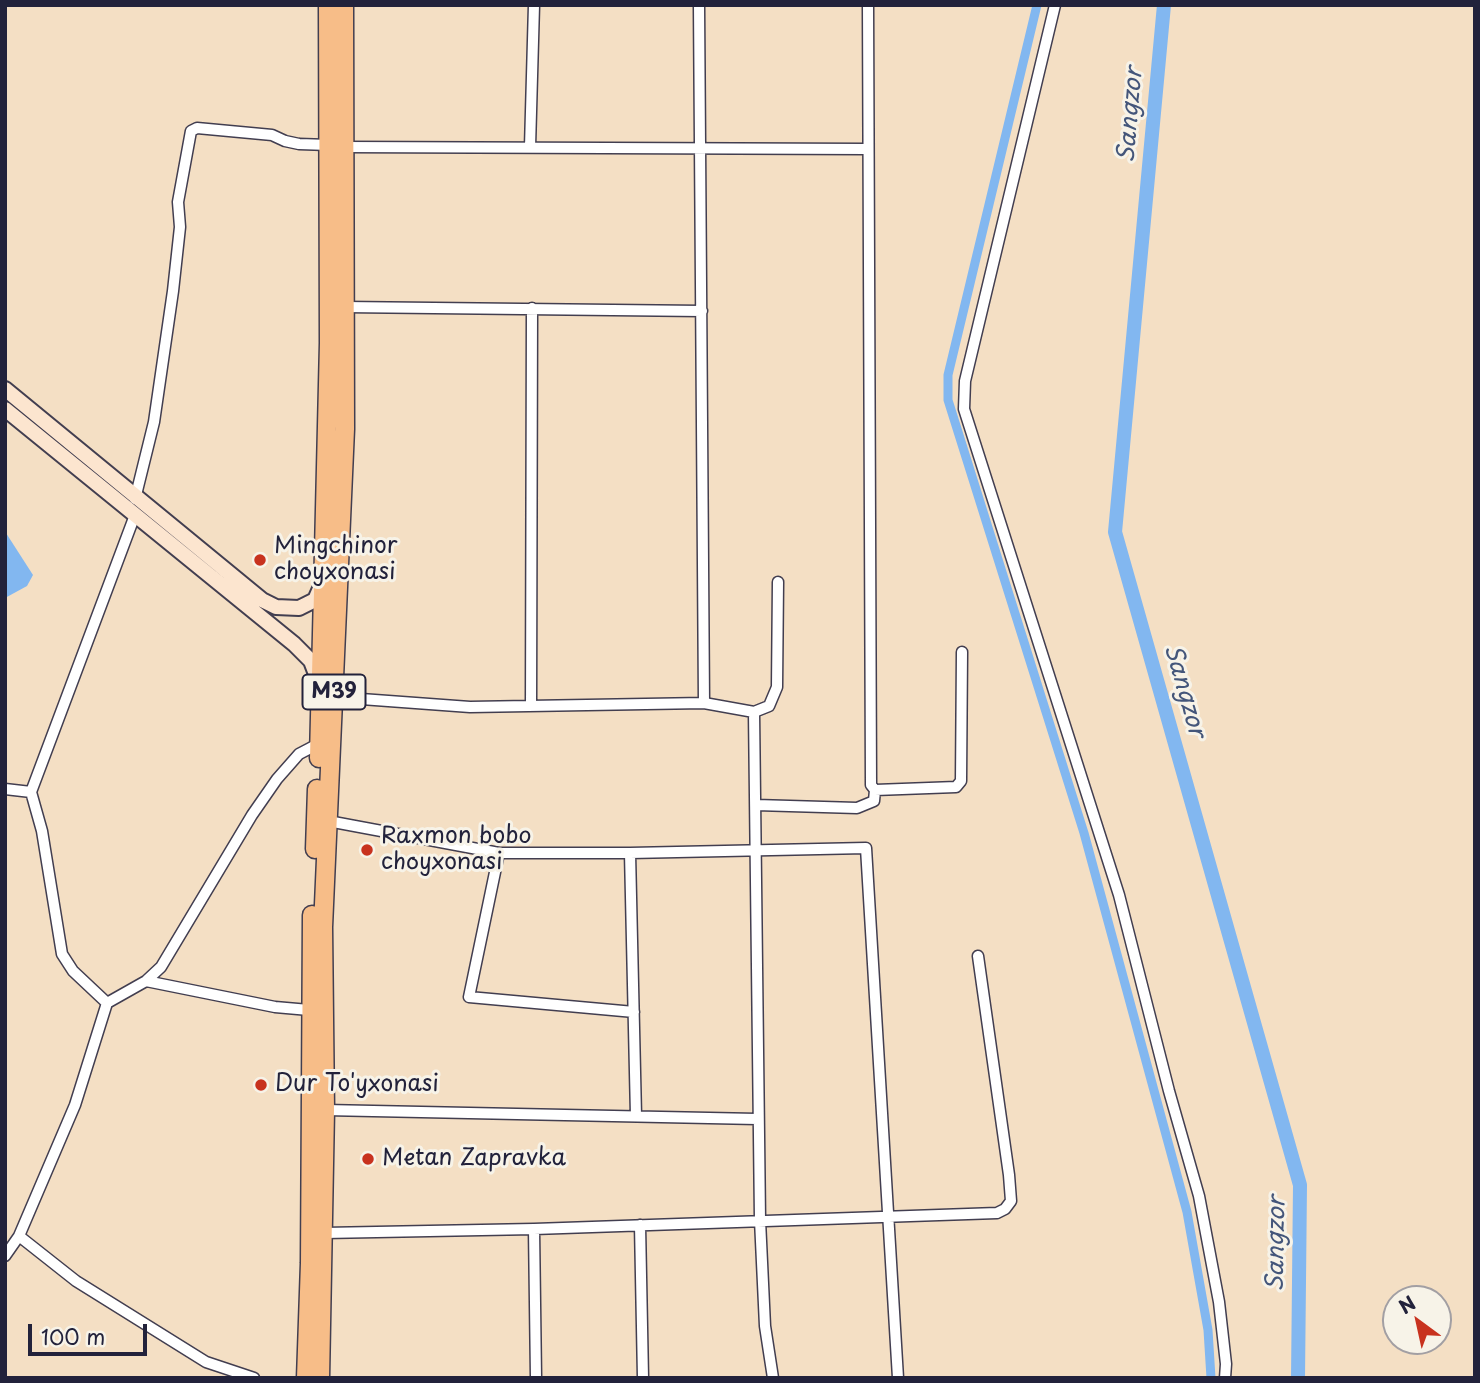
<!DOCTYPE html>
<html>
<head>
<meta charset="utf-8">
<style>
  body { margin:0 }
  #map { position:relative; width:1480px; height:1383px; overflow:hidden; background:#f4dfc4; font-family:"Playpen Sans",sans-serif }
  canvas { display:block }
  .frame { position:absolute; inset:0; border:7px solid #22223b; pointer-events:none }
  .north { position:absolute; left:1382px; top:1285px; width:70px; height:70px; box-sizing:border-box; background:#f7f3e8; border:2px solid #a29fa3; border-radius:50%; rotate:327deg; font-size:19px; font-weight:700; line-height:28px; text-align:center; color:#22223b }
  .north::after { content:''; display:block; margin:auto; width:24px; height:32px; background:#c8321e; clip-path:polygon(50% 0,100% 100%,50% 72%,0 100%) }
  .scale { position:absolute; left:28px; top:1324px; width:119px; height:32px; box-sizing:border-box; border:4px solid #22223b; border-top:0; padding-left:9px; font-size:21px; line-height:24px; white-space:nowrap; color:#22223b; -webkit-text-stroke:5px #f7f3e8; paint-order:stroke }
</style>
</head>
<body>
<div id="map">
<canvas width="1480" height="1383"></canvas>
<div class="frame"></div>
<div class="north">N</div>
<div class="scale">100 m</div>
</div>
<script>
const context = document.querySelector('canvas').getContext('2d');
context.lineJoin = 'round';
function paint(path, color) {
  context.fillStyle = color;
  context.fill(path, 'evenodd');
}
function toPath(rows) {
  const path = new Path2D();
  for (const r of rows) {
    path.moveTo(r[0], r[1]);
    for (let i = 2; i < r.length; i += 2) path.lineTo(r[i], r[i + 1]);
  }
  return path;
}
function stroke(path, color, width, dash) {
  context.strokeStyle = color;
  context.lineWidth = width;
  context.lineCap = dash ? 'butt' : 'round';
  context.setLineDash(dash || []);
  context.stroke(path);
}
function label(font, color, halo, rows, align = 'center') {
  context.font = font + ' "Playpen Sans",sans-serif';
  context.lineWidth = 6;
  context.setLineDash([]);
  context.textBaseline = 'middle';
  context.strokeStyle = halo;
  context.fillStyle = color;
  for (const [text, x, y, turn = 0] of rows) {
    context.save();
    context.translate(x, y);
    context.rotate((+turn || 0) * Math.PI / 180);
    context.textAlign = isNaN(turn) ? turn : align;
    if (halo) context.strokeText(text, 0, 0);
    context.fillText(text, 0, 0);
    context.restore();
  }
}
paint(toPath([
  [6,533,33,575,27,586,5,598]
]), '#82b7f0');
stroke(toPath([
  [1037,5,948,375,948,400,1084,833,1187,1212,1208,1330,1211,1378]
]), '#82b7f0', 9);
stroke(toPath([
  [1164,5,1115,532,1300,1185,1298,1378]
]), '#82b7f0', 14);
const street = toPath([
  [699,5,704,703],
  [868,5,871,785,875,790,956,787,961,781,962,652],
  [1055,5,965,381,964,409,1119,895,1169,1091,1199,1196,1219,1302,1226,1364,1225,1378],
  [344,147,867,149],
  [530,147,534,5],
  [344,307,702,311],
  [135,499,154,422,173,291,180,227,178,202,191,131,197,128,272,135,285,141,299,144,329,145],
  [334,697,470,707,704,703,754,712,760,1220,765,1326,773,1378],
  [531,706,532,308],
  [754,712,769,706,777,687,778,582],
  [5,789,31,792,135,515],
  [31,792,42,831,62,954,73,971,107,1003,146,981,161,967,252,815,277,779,299,754,320,743],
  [756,805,857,808,874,801,875,790],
  [328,821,499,853,630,853,866,848,898,1378],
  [499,853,469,997,634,1012],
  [630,853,636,1116],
  [146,981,275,1007,309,1010],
  [325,1110,757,1119],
  [640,1225,643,1378],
  [534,1229,536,1378],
  [324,1233,534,1229,997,1213,1005,1209,1011,1201,1009,1175,978,956],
  [19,1236,76,1281,206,1362,254,1378],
  [5,1256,19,1236,75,1105,107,1003]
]);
const secondary = toPath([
  [5,389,262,600,276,607,299,608,315,600,322,584],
  [5,409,294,644,311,661,319,682]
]);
const highway = toPath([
  [319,758,329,343,328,5],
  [315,849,317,789],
  [306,1378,310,1263,312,915],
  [320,1378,325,1110,323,927,345,429,344,5]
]);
stroke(street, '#423e50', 13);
stroke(secondary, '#423e50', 18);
stroke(highway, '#423e50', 21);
stroke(street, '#fff', 10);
stroke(secondary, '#fce5cf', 14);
stroke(highway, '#f7bd88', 18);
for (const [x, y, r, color] of [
  [260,560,7,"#c8321e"],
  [367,850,7,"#c8321e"],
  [261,1085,7,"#c8321e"],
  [368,1159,7,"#c8321e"]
]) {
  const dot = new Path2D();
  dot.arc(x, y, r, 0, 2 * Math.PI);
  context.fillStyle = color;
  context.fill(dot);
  stroke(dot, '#f7f3e8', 2.5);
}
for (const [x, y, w] of [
  [334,692,63]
]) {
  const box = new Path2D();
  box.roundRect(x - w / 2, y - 17.5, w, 35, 5);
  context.fillStyle = '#f7f3e8';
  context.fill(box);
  stroke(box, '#22223b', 2);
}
label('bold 21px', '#22223b', null, [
  ["M39",334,692]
]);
label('23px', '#22223b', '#f7f3e8', [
  ["Mingchinor",274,547],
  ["choyxonasi",274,573],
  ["Raxmon bobo",381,837],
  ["choyxonasi",381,863],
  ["Dur To'yxonasi",275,1085],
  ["Metan Zapravka",382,1159]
], 'left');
label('italic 24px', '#44567a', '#f7f3e8', [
  ["Sangzor",1131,115,-85],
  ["Sangzor",1184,691,74],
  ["Sangzor",1277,1244,-89]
]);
</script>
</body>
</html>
